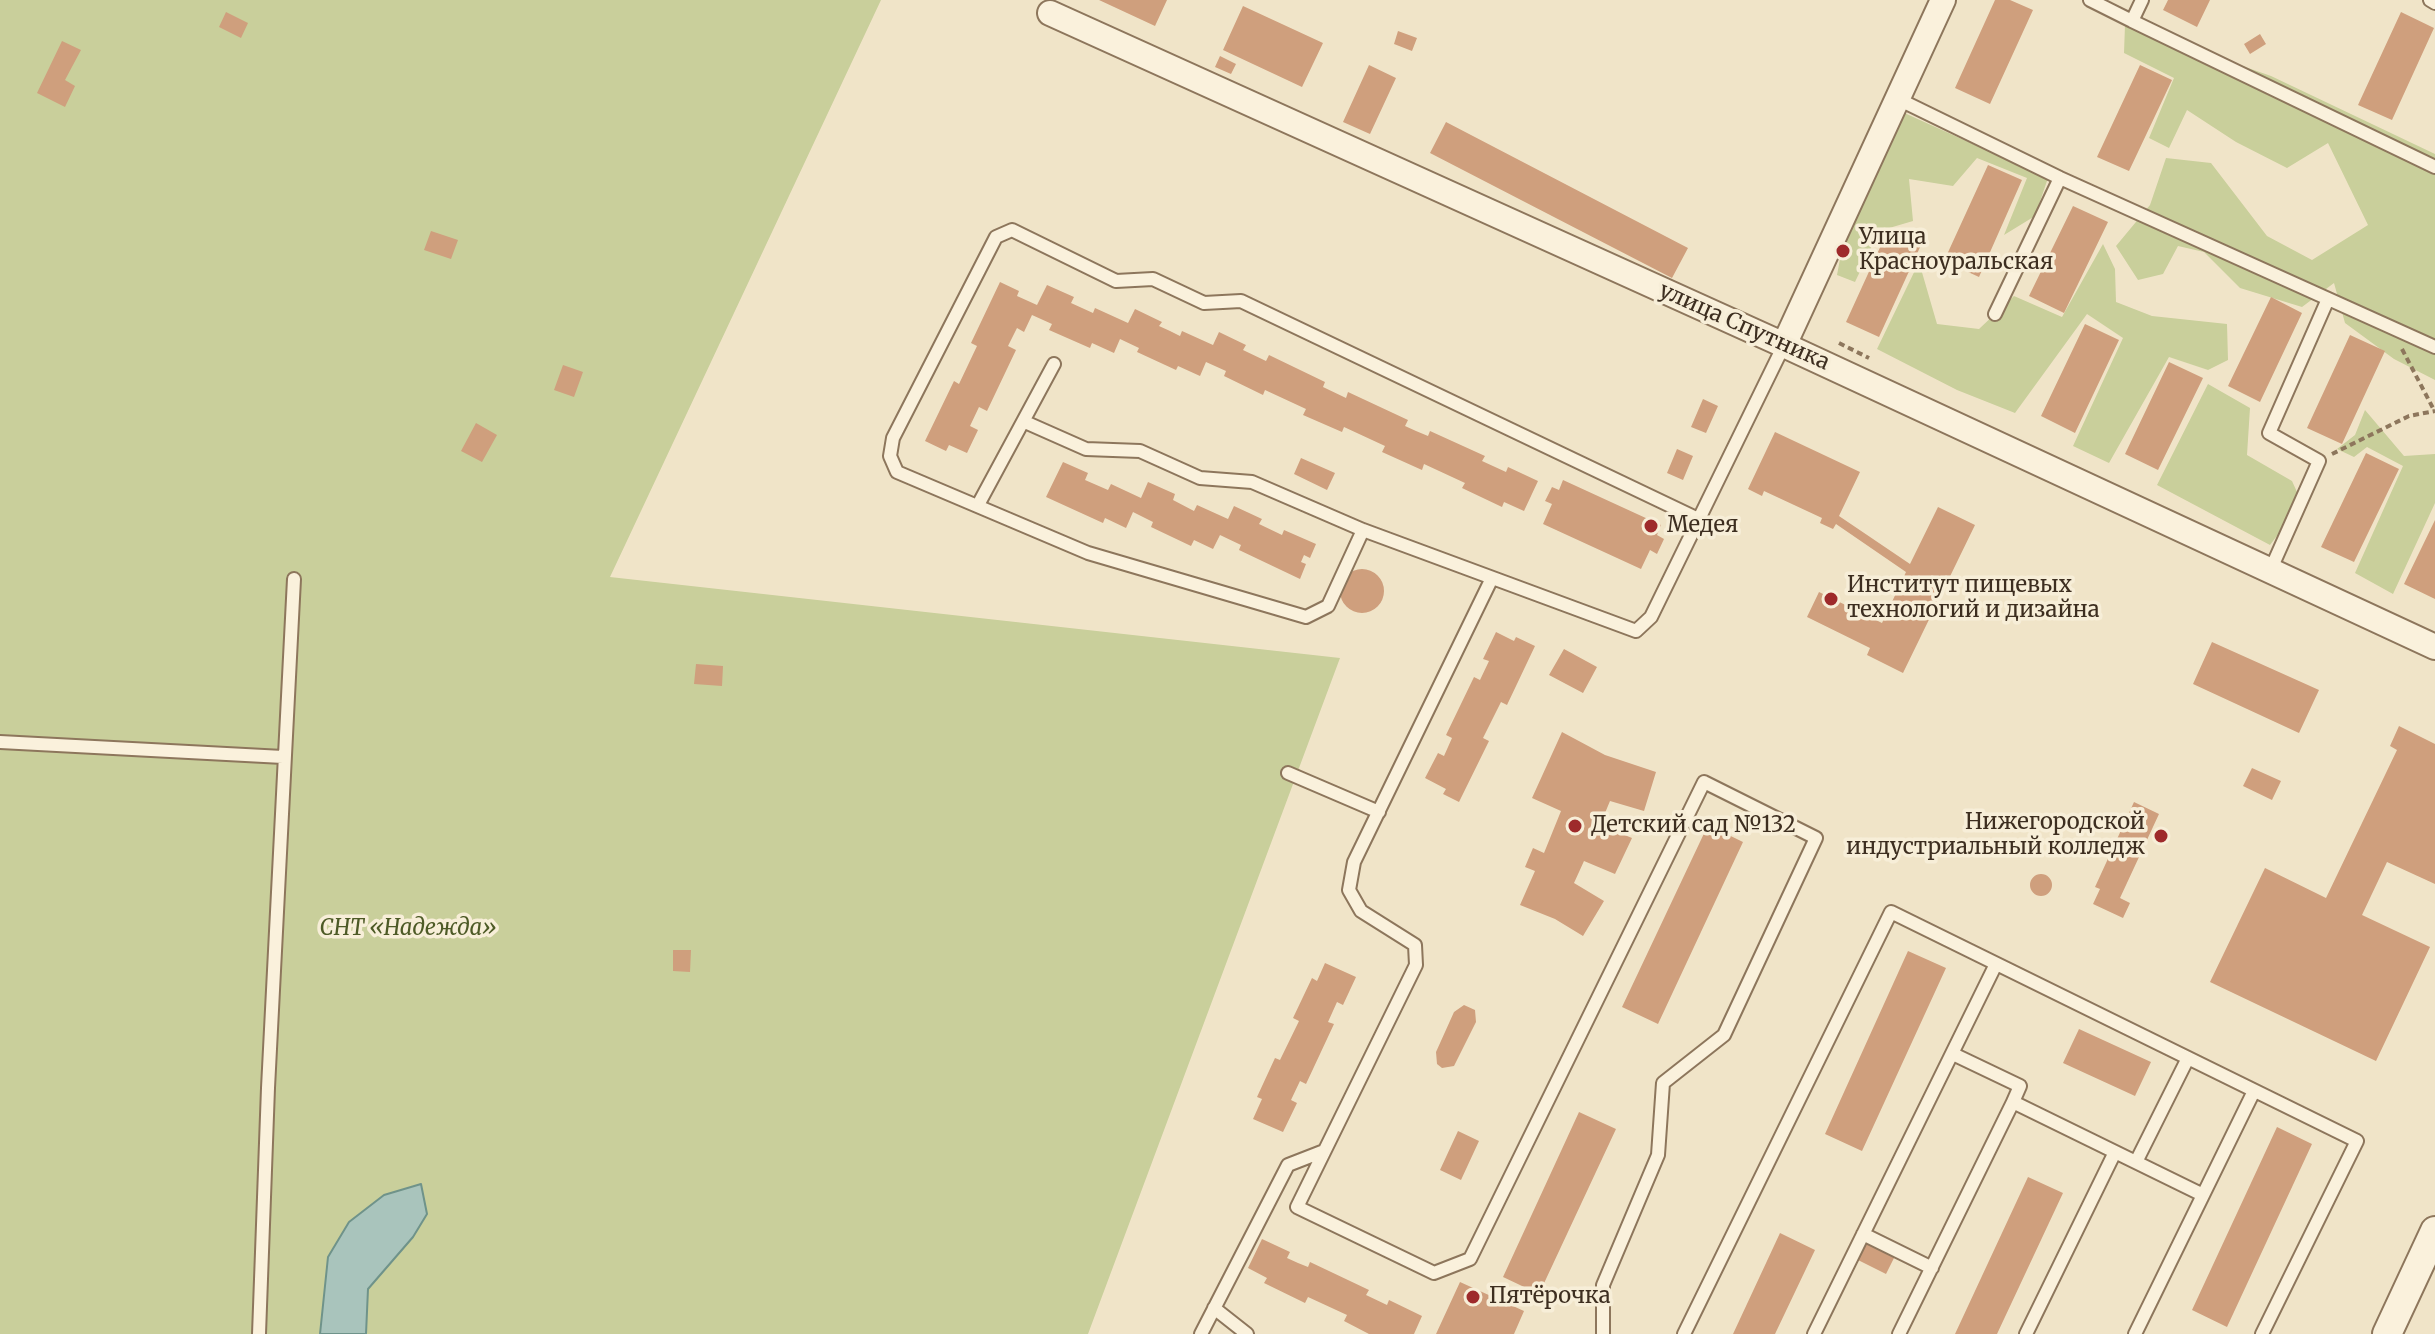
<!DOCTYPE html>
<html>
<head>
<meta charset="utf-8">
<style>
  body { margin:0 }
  canvas { display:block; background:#f0e4c8 }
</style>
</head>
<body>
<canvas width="2435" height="1334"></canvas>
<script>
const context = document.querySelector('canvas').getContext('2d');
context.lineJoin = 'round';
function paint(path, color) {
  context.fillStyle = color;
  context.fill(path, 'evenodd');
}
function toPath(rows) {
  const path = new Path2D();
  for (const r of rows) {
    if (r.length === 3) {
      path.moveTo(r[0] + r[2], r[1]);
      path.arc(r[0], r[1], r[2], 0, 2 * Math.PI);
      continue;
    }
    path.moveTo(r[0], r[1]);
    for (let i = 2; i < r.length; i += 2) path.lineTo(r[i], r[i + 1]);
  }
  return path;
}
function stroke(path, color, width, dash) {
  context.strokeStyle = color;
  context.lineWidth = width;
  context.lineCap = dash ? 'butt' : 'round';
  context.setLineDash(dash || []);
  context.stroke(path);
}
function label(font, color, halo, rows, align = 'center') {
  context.font = font + ' Merriweather,serif';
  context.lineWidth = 7;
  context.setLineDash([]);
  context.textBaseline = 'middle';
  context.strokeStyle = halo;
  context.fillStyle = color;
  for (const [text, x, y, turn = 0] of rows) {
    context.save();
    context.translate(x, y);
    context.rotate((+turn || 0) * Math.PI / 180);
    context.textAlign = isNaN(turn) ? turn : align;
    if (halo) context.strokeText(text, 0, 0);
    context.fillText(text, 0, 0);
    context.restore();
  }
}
paint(toPath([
  [0,0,881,0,610,577,1340,658,1088,1334,0,1334],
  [2125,25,2271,76,2435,154,2435,380,2394,359,2345,323,2334,283,2302,307,2240,288,2204,252,2178,246,2163,274,2138,280,2116,246,2150,205,2166,158,2211,163,2267,236,2312,260,2368,225,2328,143,2287,168,2236,142,2187,110,2169,148,2149,138,2174,78,2124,53],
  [1900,111,2048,178,2035,216,2004,235,2027,178,1977,158,1953,186,1909,179,1913,221,1879,231,1855,282,1837,275,1850,206],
  [2103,244,2115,269,2116,302,2152,316,2227,324,2228,360,2208,370,2169,357,2109,463,2073,446,2123,338,2087,314,2015,413,1957,390,1877,349,1919,262,1937,324,1979,329,2014,296,2062,317],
  [2208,384,2250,408,2247,455,2292,481,2302,503,2270,545,2157,485],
  [2365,410,2404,456,2435,454,2435,503,2393,594,2355,573,2403,466,2367,447,2354,457,2337,449,2355,435]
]), '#c9cf9b');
const water = toPath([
  [421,1184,427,1214,413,1237,368,1289,366,1334,320,1334,328,1257,349,1222,384,1195,421,1184]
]);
paint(water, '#a9c4bc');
stroke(water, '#6f938a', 2);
paint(toPath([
  [1099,0,1167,0,1155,26],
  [1995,0,2010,0,2033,10,1990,104,1955,88],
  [2168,0,2210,0,2197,27,2163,10],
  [1243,6,1323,43,1302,87,1223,50],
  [226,12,248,23,241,38,219,27],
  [2401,12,2434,28,2392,120,2358,105],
  [1398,31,1417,38,1412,51,1394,44],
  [2260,34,2266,44,2250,54,2244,44],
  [62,41,81,50,65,80,75,86,65,107,37,93],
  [1220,56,1236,64,1231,74,1215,67],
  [1369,65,1396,78,1370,134,1343,122],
  [2140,65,2172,80,2129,171,2097,157],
  [1446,122,1688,248,1672,278,1430,153],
  [1988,165,2022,180,1979,277,1944,261],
  [2073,206,2108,222,2064,313,2029,296],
  [1888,230,1921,245,1879,337,1846,322],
  [431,231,458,240,451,259,424,250],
  [1000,282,1019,291,1017,296,1037,305,1047,285,1074,297,1071,303,1093,313,1095,308,1128,323,1135,309,1162,322,1159,326,1170,331,1180,336,1182,331,1213,345,1219,332,1246,345,1243,350,1266,361,1269,355,1325,382,1323,387,1346,398,1348,392,1408,420,1405,426,1416,431,1428,436,1430,431,1485,456,1482,461,1506,472,1508,467,1538,481,1524,511,1504,502,1502,507,1462,488,1465,483,1424,464,1422,470,1382,452,1385,446,1344,427,1342,432,1303,415,1306,409,1265,390,1263,395,1224,376,1226,371,1206,362,1200,376,1178,366,1176,370,1137,352,1139,348,1120,339,1114,353,1092,343,1090,348,1049,330,1052,324,1032,315,1024,332,1017,328,1008,346,1016,350,987,411,979,407,970,426,978,430,967,453,949,445,946,451,925,441,954,381,959,384,977,346,971,343],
  [2271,297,2302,313,2260,402,2228,386],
  [2085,324,2119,340,2075,433,2041,416],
  [2350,335,2385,351,2342,444,2307,428],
  [2169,362,2203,378,2158,470,2125,454],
  [563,365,583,372,574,397,554,390],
  [1703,399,1718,406,1706,433,1691,427],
  [476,423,497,435,482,462,461,451],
  [1775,432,1860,472,1839,516,1910,564,1938,507,1975,525,1903,673,1867,655,1870,648,1807,617,1819,592,1882,623,1906,572,1836,524,1833,529,1820,523,1822,518,1764,491,1762,496,1748,489],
  [1677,449,1693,456,1683,480,1667,473],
  [2366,453,2399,469,2354,562,2321,547],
  [1301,458,1335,473,1327,490,1294,474],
  [1063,462,1088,473,1085,480,1108,490,1111,484,1141,498,1148,482,1175,494,1173,500,1194,511,1197,505,1228,519,1234,506,1262,519,1259,524,1282,535,1284,530,1316,544,1310,558,1304,555,1301,562,1306,564,1300,579,1239,550,1241,545,1220,535,1213,549,1194,540,1191,546,1151,527,1153,522,1133,512,1126,528,1105,518,1103,523,1046,497],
  [1563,480,1661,525,1657,535,1664,539,1657,554,1650,550,1641,569,1543,524,1552,504,1545,501,1552,487,1559,490],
  [2435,520,2435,599,2404,584],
  [1362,591,22],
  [1496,632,1514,641,1516,637,1535,646,1507,705,1501,702,1483,738,1489,741,1459,802,1443,794,1446,789,1425,778,1438,753,1444,756,1452,738,1446,735,1474,677,1480,680,1489,661,1483,659],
  [2212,642,2319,690,2299,733,2193,684],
  [1564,649,1597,667,1583,693,1549,675],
  [696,664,723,666,722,686,694,684],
  [2399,726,2435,744,2435,884,2387,862,2362,915,2430,947,2376,1061,2210,982,2265,868,2326,898,2397,750,2390,746],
  [1562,732,1605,755,1656,772,1644,811,1610,801,1600,825,1632,838,1615,874,1584,861,1574,883,1604,901,1583,936,1555,919,1520,905,1535,871,1525,867,1533,848,1544,853,1561,811,1532,798],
  [2252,768,2281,781,2272,800,2243,786],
  [2134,802,2159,814,2120,898,2130,903,2123,918,2093,904,2100,889,2095,887],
  [1708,825,1743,842,1658,1024,1622,1007],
  [2041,885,11],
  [673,950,691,950,690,972,673,971],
  [1908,951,1946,968,1862,1151,1825,1134],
  [1325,963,1356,977,1343,1005,1337,1002,1328,1022,1334,1024,1306,1084,1300,1081,1291,1100,1297,1103,1283,1132,1253,1119,1262,1099,1257,1097,1275,1058,1280,1060,1299,1021,1293,1018,1312,978,1317,981],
  [1464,1005,1475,1010,1476,1022,1454,1066,1442,1068,1437,1064,1436,1052,1454,1012],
  [2079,1029,2151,1062,2135,1096,2063,1063],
  [1579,1112,1616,1129,1539,1294,1503,1277],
  [2277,1127,2312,1144,2227,1327,2192,1310],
  [1458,1131,1479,1141,1461,1180,1440,1170],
  [2028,1177,2063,1193,1997,1334,1955,1334],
  [1780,1233,1815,1250,1775,1334,1733,1334],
  [1862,1238,1896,1254,1886,1274,1852,1257],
  [1262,1239,1290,1252,1287,1258,1298,1263,1308,1267,1310,1262,1369,1290,1366,1295,1387,1305,1389,1300,1422,1316,1414,1334,1369,1334,1344,1321,1347,1315,1308,1297,1305,1303,1264,1283,1267,1278,1248,1268],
  [1460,1282,1524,1311,1514,1334,1436,1334]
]), '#cf9f7d');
const service = toPath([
  [2090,0,2132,21,2142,0],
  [2430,0,2435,3],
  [2132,21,2435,167],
  [1896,98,2060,178,2435,347],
  [1995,314,2060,178],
  [1025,422,1086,449,1140,451,1200,478,1252,482,1363,530,1636,631,1651,617,1784,345],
  [978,505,1054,364],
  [1363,530,1328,606,1306,617,1088,553,897,472,890,456,893,438,996,237,1012,230,1116,281,1153,279,1204,303,1241,301,1698,519],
  [2270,571,2319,461,2269,433,2328,299],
  [1492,578,1354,862,1349,890,1361,911,1415,945,1416,965,1297,1207,1434,1273,1470,1259,1704,782,1816,838,1724,1035,1663,1083,1658,1155,1603,1285,1603,1334],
  [0,742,283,757],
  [1288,773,1379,812],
  [1953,1054,2020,1086,2013,1102,2203,1195],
  [2136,1162,2188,1058],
  [1863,1234,1932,1268],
  [1214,1308,1247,1334],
  [259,1334,268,1088,294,579],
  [1201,1334,1288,1165,1324,1151],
  [1684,1334,1891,912,2357,1141,2262,1334],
  [1814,1334,1996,964],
  [1899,1334,2013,1102],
  [2026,1334,2115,1152],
  [2135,1334,2254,1091]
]);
const minor = toPath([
  [1050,13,1784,345,2435,647],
  [1784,345,1943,0]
]);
const tertiary = toPath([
  [2387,1334,2435,1231]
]);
stroke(service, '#8d765c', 16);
stroke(minor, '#8d765c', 28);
stroke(tertiary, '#8d765c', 32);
stroke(toPath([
  [1839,343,1869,358],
  [2402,349,2435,412],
  [2332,454,2409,416,2435,411]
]), '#8d765c', 4, [6, 4]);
stroke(service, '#faf1dc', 12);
stroke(minor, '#faf1dc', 24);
stroke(tertiary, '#faf1dc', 28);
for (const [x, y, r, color] of [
  [1843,251,8,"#9e2a2b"],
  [1651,526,8,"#9e2a2b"],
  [1831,599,8,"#9e2a2b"],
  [1575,826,8,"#9e2a2b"],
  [2161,836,8,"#9e2a2b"],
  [1473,1297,8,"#9e2a2b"]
]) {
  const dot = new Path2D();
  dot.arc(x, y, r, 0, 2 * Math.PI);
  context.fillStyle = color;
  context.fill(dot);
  stroke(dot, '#f7eed8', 3);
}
label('22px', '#3d2e20', '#f7eed8', [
  ["Улица",1859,238],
  ["Красноуральская",1859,263],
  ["Медея",1667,526],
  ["Институт пищевых",1847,586],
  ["технологий и дизайна",1847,611],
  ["Нижегородской",2145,823,"right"],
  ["индустриальный колледж",2145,848,"right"],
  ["Детский сад №132",1591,826],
  ["Пятёрочка",1489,1297]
], 'left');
label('22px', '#3d2e20', '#f7eed8', [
  ["улица Спутника",1744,327,24]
]);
label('italic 22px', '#4d5a26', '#f7eed8', [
  ["СНТ «Надежда»",408,929]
]);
</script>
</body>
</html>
